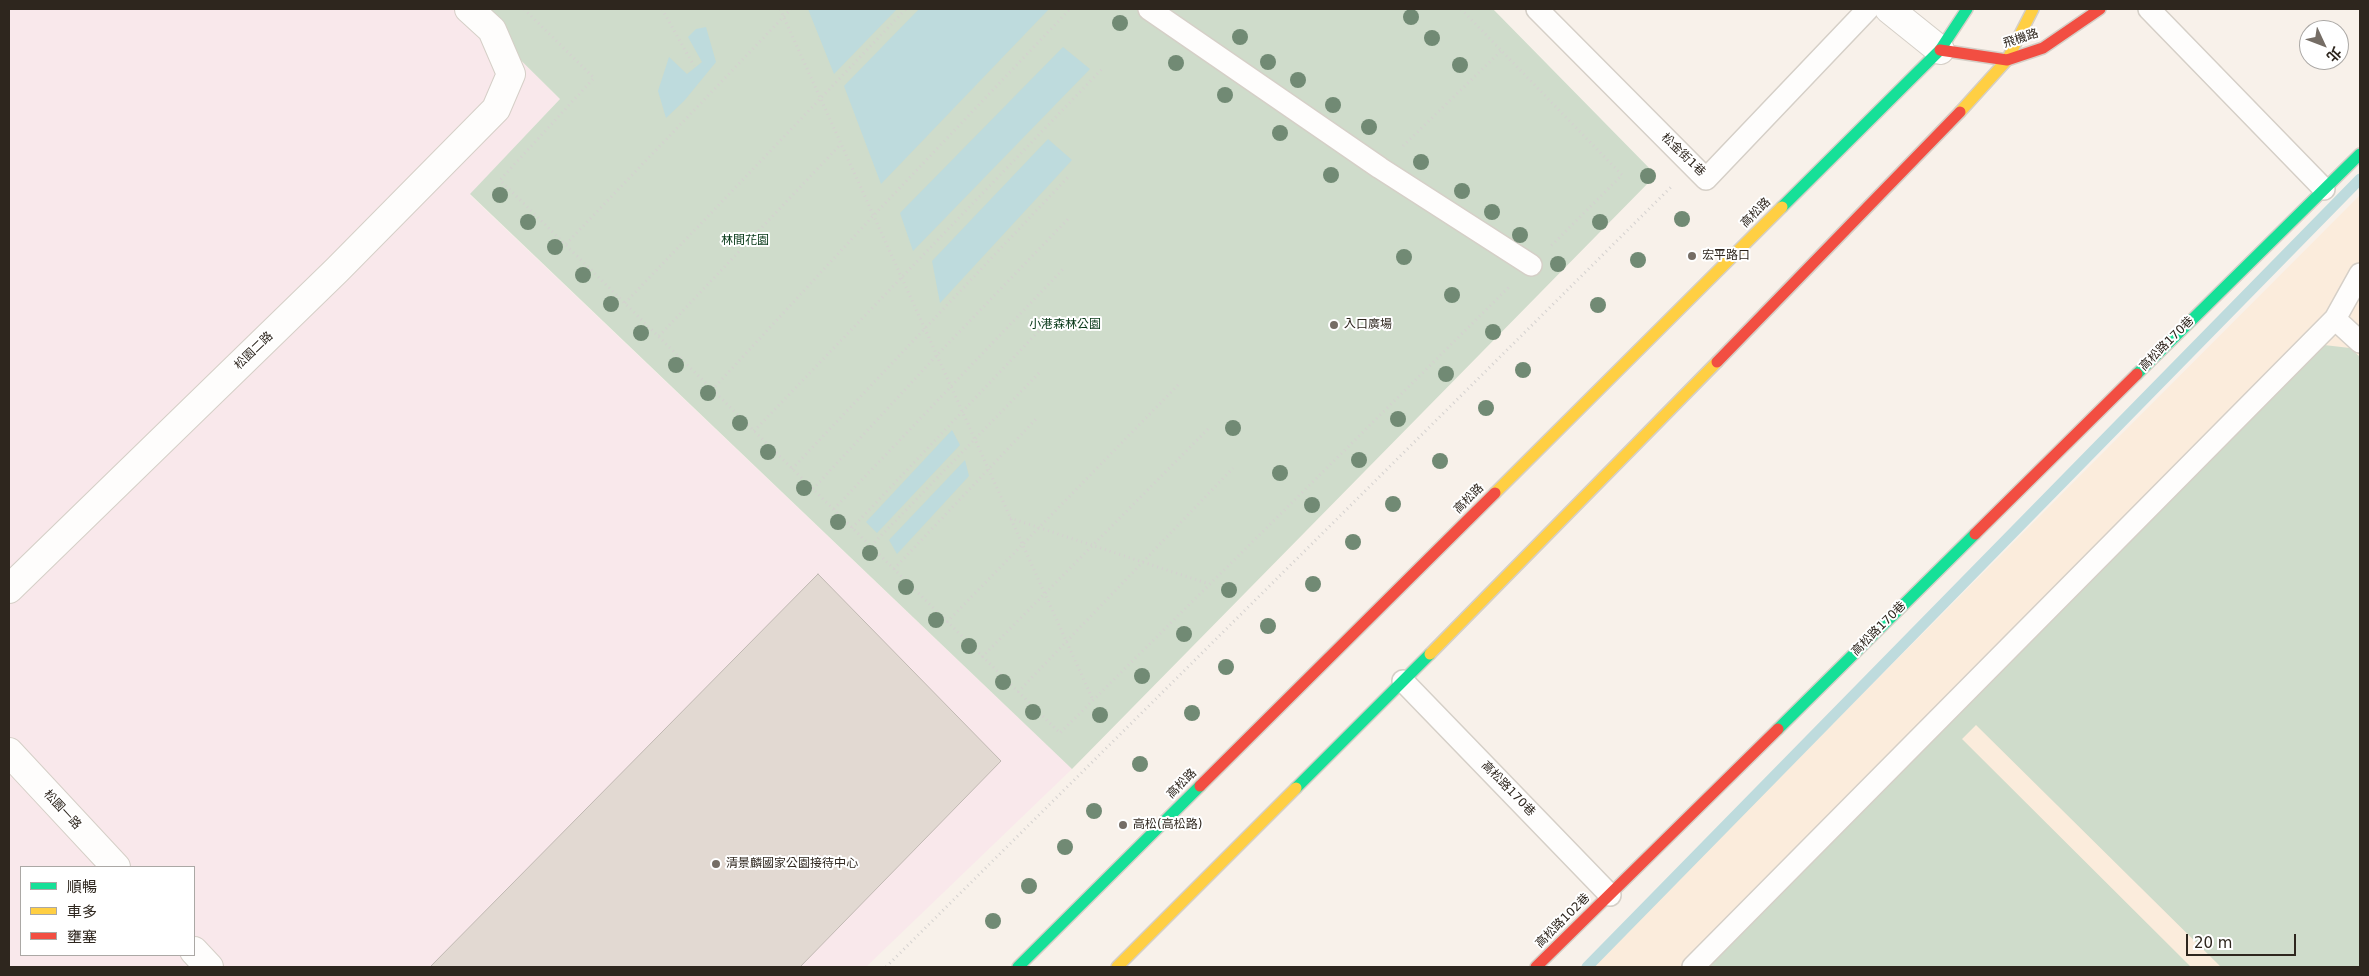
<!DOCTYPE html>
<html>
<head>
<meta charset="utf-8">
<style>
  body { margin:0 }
  #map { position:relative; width:2369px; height:976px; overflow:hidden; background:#f8f1ea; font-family:"DejaVu Sans","Noto Sans TC",sans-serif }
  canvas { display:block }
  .frame { position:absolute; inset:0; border:10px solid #2e261e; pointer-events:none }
  .legend { position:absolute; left:20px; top:866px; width:175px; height:90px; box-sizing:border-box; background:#fff; border:1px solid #aba8a5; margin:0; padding:6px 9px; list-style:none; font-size:15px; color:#2e261e }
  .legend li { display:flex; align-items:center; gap:10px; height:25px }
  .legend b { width:25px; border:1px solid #aba8a5 }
  .north { position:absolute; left:2299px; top:20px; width:50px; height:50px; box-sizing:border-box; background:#fff; border:1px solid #aba8a5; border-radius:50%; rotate:133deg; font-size:14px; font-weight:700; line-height:20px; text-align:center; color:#2e261e }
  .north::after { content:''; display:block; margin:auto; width:18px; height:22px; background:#756d65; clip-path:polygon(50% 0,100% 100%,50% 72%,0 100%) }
  .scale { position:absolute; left:2186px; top:934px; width:110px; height:22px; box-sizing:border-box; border:2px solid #2e261e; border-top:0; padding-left:6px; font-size:15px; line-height:18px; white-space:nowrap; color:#2e261e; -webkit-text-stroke:4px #fff; paint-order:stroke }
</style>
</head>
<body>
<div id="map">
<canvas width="2369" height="976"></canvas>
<div class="frame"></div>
<ul class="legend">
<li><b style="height:6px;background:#16e098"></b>順暢</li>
<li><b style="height:6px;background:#ffcf43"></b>車多</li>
<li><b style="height:6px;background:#f24e42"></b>壅塞</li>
</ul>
<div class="north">北</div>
<div class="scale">20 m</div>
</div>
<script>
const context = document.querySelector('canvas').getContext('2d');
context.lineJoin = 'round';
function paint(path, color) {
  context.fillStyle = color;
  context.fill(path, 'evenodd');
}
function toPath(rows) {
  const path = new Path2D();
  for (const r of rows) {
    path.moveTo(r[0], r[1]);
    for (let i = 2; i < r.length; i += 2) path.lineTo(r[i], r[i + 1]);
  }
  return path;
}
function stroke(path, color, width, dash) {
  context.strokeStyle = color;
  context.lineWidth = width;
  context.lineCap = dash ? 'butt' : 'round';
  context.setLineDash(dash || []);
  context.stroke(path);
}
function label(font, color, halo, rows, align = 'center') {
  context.font = font + ' "DejaVu Sans","Noto Sans TC",sans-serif';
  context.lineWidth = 4;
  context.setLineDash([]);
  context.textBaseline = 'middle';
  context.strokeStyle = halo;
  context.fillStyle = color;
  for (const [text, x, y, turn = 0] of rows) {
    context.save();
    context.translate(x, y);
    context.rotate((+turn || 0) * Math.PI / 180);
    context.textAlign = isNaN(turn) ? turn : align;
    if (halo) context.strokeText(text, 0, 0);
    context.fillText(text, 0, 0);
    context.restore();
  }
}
paint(toPath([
  [9,9,469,9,560,99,470,195,1072,769,866,967,9,967],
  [21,867,194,867,194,955,21,955]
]), '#f9e8eb');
paint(toPath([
  [2360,195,2360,967,1590,967]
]), '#fbecdc');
paint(toPath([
  [469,9,1493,9,1656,175,1072,769,470,194,560,99],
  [2324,345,2350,348,2360,357,2360,967,2221,967,1976,725,1962,739,2191,967,1708,967]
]), '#cfdccb');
paint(toPath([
  [808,9,897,9,834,74],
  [919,9,1049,9,881,184,844,86],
  [706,27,716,62,684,101,666,118,658,91,669,57,687,74,702,62,688,37,696,29],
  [1063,47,1090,69,913,251,900,213],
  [1048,139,1072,160,940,303,932,261],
  [952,430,960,445,877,533,866,522],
  [965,460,969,476,897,554,889,540]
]), '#bedbdd');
stroke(toPath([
  [1587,967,2360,179]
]), '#bedbdd', 11);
const building = toPath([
  [818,574,1001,761,800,967,430,967,818,574]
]);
paint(building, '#e2d9d2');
stroke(building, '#c1b9b3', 1);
const lane = toPath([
  [1149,9,1380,168,1531,265],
  [1537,9,1706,179,1868,9],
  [2149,9,2324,189],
  [2335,319,2360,342],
  [1403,681,1610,895],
  [1693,967,2335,319,2360,274]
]);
const street = toPath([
  [1889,9,1940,50],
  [9,589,337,270,496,109,511,74,492,30,469,9],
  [9,752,116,867],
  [194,951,209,967]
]);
const fast = toPath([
  [1782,207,1940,50,1967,9],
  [2137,374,2360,154],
  [1778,729,1975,534],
  [1296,788,1430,654],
  [1018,967,1200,786]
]);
const slow = toPath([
  [1960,112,2007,60,2033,9],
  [1495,493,1782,207],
  [1430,654,1717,362],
  [1117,967,1296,788]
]);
const jam = toPath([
  [1940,50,2007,60,2043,48,2100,9],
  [1717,362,1960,112],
  [1975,534,2137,374],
  [1200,786,1495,493],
  [1536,967,1778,729]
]);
stroke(lane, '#d5cfc7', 24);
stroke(street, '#d5cfc7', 30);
stroke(fast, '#d5cfc7', 14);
stroke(slow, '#d5cfc7', 14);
stroke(jam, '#d5cfc7', 14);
stroke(toPath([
  [524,9,594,78,500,180,1060,733,1509,287],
  [662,9,694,66],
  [780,9,1093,700],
  [1461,9,1622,175,1551,246],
  [1403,146,1501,51],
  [566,244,791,9],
  [625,303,906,9],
  [659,336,841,144],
  [712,390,874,215,1070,9],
  [754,431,1102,69],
  [792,469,1070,175],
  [813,489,937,355,1068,219],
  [834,509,1065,267],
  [1010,518,1209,584],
  [852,528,1052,317],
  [871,546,1041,371],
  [894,569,1036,419],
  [947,622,1179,384],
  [982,657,1208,429],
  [1018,692,1233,468],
  [886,967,1671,187]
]), '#d4d1cf', 3, [1, 4]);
stroke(lane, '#fefdfc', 21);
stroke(street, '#fefdfc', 28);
stroke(fast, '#16e098', 11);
stroke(slow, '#ffcf43', 11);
stroke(jam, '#f24e42', 11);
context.fillStyle = '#718a74';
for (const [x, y] of [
  [1411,17],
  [1120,23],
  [1240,37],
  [1432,38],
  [1268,62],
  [1176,63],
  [1460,65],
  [1298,80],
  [1225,95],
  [1333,105],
  [1369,127],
  [1280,133],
  [1421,162],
  [1331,175],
  [1648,176],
  [1462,191],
  [500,195],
  [1492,212],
  [1682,219],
  [528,222],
  [1600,222],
  [1520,235],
  [555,247],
  [1404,257],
  [1638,260],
  [1558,264],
  [583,275],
  [1452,295],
  [611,304],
  [1598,305],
  [1493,332],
  [641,333],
  [676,365],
  [1523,370],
  [1446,374],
  [708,393],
  [1486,408],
  [1398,419],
  [740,423],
  [1233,428],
  [768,452],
  [1359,460],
  [1440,461],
  [1280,473],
  [804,488],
  [1393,504],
  [1312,505],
  [838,522],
  [1353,542],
  [870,553],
  [1313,584],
  [906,587],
  [1229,590],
  [936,620],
  [1268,626],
  [1184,634],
  [969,646],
  [1226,667],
  [1142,676],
  [1003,682],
  [1033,712],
  [1192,713],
  [1100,715],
  [1140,764],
  [1094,811],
  [1065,847],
  [1029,886],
  [993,921]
]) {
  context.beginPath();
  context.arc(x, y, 8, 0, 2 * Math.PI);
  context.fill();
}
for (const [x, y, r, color] of [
  [1692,256,5,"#756d65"],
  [1334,325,5,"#756d65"],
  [1123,825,5,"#756d65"],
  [716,864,5,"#756d65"]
]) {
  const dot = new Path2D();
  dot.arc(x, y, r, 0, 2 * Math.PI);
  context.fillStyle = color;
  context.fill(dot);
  stroke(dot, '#fff', 2);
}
label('12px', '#2e261e', '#fff', [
  ["飛機路",2021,39,-18],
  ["松金街1巷",1683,155,44],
  ["高松路",1756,213,-45],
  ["高松路170巷",2167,344,-45],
  ["松園二路",254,351,-44],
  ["高松路",1469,499,-45],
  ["高松路170巷",1879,629,-45],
  ["高松路",1182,784,-45],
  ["高松路170巷",1508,789,46],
  ["松園一路",62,810,47],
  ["高松路102巷",1563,921,-45]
]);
label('12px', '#033514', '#fff', [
  ["林間花園",745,241],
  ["小港森林公園",1065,325]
]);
label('12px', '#2e261e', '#fff', [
  ["宏平路口",1702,256],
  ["入口廣場",1344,325],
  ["高松(高松路)",1133,825],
  ["清景麟國家公園接待中心",726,864]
], 'left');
</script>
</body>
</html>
